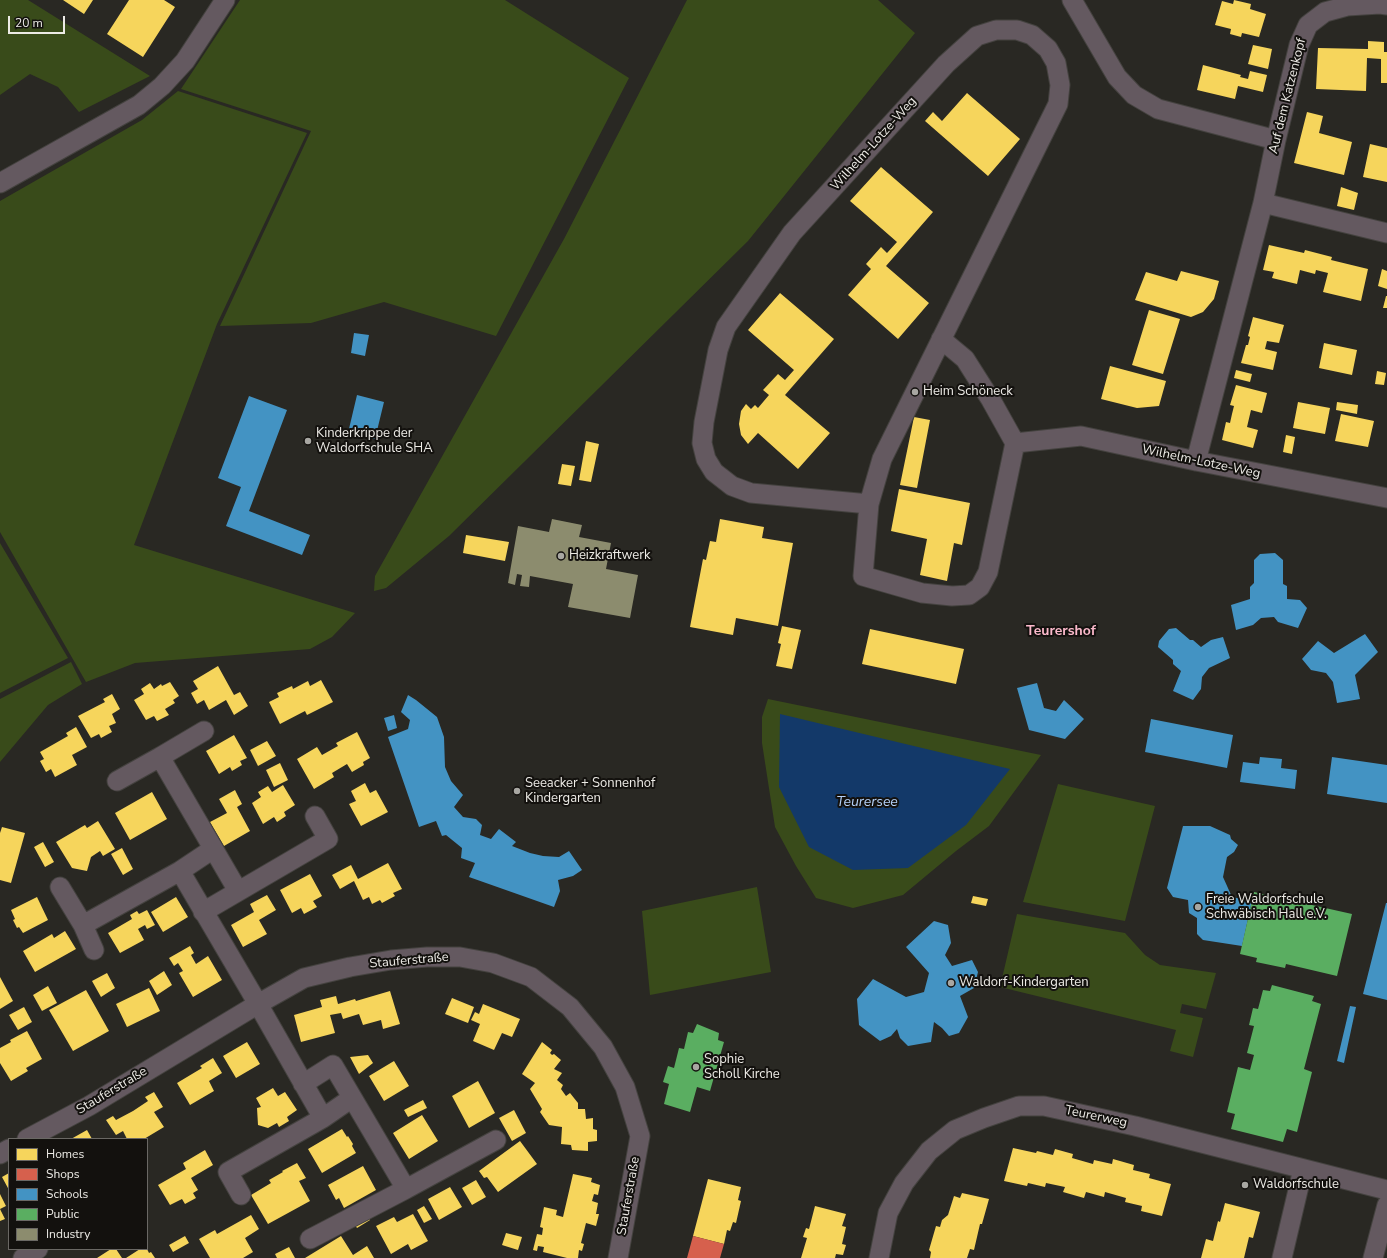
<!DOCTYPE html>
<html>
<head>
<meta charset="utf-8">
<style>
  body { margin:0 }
  #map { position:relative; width:1387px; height:1258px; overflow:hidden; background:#292823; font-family:"Nunito Sans",sans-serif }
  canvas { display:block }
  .legend { position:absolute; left:8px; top:1138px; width:140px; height:112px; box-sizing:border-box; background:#13110e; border:1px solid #6a6864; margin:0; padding:5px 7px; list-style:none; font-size:12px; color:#edebe6 }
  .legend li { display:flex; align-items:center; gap:8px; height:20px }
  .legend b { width:20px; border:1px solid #6a6864 }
  .scale { position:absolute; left:8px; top:16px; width:57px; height:18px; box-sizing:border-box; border:2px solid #edebe6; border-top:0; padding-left:5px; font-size:12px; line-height:14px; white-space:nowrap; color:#edebe6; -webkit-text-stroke:3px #13110e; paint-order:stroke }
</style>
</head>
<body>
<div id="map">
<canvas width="1387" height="1258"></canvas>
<ul class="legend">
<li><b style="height:11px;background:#f6d55c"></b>Homes</li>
<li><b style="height:11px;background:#d6604d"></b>Shops</li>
<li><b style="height:11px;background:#4393c3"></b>Schools</li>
<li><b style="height:11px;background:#5aae61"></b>Public</li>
<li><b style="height:11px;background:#8c8c6e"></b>Industry</li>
</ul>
<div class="scale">20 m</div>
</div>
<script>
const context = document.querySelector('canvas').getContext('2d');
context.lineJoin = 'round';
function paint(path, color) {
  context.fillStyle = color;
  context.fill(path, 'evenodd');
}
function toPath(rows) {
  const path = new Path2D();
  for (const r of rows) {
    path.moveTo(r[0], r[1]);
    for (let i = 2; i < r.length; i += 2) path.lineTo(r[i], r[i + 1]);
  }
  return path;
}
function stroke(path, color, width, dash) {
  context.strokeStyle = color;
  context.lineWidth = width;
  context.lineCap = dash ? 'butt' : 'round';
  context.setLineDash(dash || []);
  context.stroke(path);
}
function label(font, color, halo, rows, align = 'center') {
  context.font = font + ' "Nunito Sans",sans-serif';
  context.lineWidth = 4;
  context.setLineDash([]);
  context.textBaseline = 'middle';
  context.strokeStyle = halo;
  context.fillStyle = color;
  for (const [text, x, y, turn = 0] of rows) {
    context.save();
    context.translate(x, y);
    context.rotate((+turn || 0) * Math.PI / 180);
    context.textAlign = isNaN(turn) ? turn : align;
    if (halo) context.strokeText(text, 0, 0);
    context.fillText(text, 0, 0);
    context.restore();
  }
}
paint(toPath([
  [0,0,28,0,150,76,79,112,58,87,30,74,0,95],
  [240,0,505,0,629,78,496,336,384,302,311,323,220,326,311,131,181,89],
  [687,0,878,0,915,33,748,241,449,536,386,588,374,591,375,576,564,239],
  [178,91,307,133,217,324,134,545,355,613,332,637,310,649,135,663,86,682,0,532,0,201,142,120],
  [0,543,68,658,0,693],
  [71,662,82,684,48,705,0,762,0,699],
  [768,699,1041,755,989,826,956,851,903,895,853,908,816,898,796,866,775,827,762,743,762,717],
  [1058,784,1155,806,1125,921,1023,902],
  [757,887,771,972,650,995,642,911],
  [1017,914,1125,933,1145,955,1160,965,1216,973,1206,1009,1182,1004,1180,1013,1203,1018,1193,1057,1170,1051,1176,1030,1000,987]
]), '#394b1a');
paint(toPath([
  [780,714,1010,769,966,825,908,868,853,870,809,847,779,787]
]), '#133969');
paint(toPath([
  [63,0,93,0,84,14],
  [129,0,164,0,175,7,143,57,107,34],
  [1234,0,1251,4,1250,9,1266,14,1259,37,1242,33,1241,37,1230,34,1231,29,1215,25,1222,1,1233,4],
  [1368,41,1384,42,1384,52,1387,52,1387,83,1381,83,1381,59,1367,58,1366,91,1316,89,1318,48,1368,49],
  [1253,45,1272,49,1268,69,1248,64],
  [1203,65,1241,75,1240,77,1248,79,1250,71,1267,75,1263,92,1238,86,1235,99,1197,90],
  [967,93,1020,139,988,176,925,121,933,112,942,121],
  [1307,112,1323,116,1319,133,1352,142,1344,175,1294,163],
  [1370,144,1387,148,1387,182,1363,177],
  [881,167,933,212,886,266,929,303,898,339,848,295,871,269,866,264,881,247,887,253,897,242,850,201],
  [1341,187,1358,193,1354,210,1337,206],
  [1269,245,1304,253,1305,250,1332,257,1331,260,1368,269,1361,301,1323,292,1328,273,1316,270,1315,274,1300,270,1297,284,1272,278,1274,272,1263,270],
  [1382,269,1387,271,1387,289,1378,286],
  [1181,271,1219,281,1214,299,1203,312,1191,317,1135,300,1146,272,1177,281],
  [780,293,834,339,785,395,830,433,798,469,758,433,748,444,741,435,739,424,741,411,746,404,751,409,755,405,758,408,769,395,763,390,778,374,785,380,794,370,748,330],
  [1386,296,1387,296,1387,308,1383,308],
  [1149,310,1180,319,1163,374,1132,365],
  [1253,317,1284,325,1279,343,1267,341,1265,349,1277,352,1273,370,1241,363,1246,345,1248,345,1250,337,1248,336],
  [1324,343,1357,350,1352,375,1319,368],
  [1110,366,1166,381,1159,406,1137,408,1101,399],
  [1236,370,1252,374,1250,382,1234,378],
  [1377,371,1386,373,1384,385,1375,384],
  [1236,385,1267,393,1262,413,1251,410,1247,427,1258,430,1253,448,1222,440,1226,422,1230,423,1232,414,1234,406,1230,405],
  [1298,402,1330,408,1325,434,1293,428],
  [1337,402,1358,405,1357,414,1336,410],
  [1341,414,1374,421,1368,447,1335,441],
  [914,417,930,420,917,488,900,485],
  [1286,435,1295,437,1292,454,1283,452],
  [586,441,599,444,591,482,579,480],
  [562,464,575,466,571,486,558,484],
  [899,489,970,503,962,545,954,543,947,581,920,575,927,539,891,531],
  [720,519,764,527,762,538,793,543,778,626,736,618,733,635,690,627,703,559,706,560,710,541,716,542],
  [466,535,509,542,505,561,463,553],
  [782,626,801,630,792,669,776,666,781,644,778,643],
  [870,629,964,649,956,684,862,664],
  [218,666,234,695,240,692,248,706,234,715,226,700,209,710,204,700,197,704,191,693,198,689,193,681],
  [321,680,333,702,307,715,305,711,280,724,269,702,279,697,277,693,292,686,293,689,308,681,310,686],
  [170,682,179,696,173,700,175,703,165,709,169,715,157,721,154,716,146,720,134,700,144,694,141,689,150,683,154,689,161,684,162,686],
  [112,694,120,709,112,714,116,723,109,726,112,732,101,738,99,734,91,738,78,716,105,702,103,699],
  [76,727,87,747,72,755,77,765,55,777,51,769,46,772,40,761,44,759,40,752,68,736,66,733],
  [357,732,370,758,363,762,364,765,352,772,347,764,332,773,334,777,314,789,297,759,317,747,322,755,338,746,336,743],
  [234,735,247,758,240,761,242,765,232,771,230,767,219,774,206,751],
  [267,741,276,756,258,766,250,750],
  [280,763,288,780,274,787,266,770],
  [365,783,370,793,376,790,388,812,361,826,349,804,356,801,351,791],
  [283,785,295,805,284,812,286,816,277,822,274,817,263,824,252,803,261,797,258,792,268,786,272,792],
  [235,790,242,804,237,807,250,831,224,846,210,822,227,813,219,799],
  [152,792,167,819,130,840,115,813],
  [98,821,115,849,103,856,100,851,91,857,87,871,72,868,56,842,85,825,87,828],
  [2,827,25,833,11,883,0,880,0,833],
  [43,842,54,862,45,867,34,847],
  [122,848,133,869,123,875,111,854],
  [388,863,402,889,393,893,395,896,382,903,380,900,372,904,369,897,363,900,354,881,340,889,332,875,351,865,358,879],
  [310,874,322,896,313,901,317,907,304,914,301,908,292,913,280,890],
  [267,895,276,910,259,920,267,934,243,947,231,925,254,912,250,904],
  [973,896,988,899,986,906,971,903],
  [37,897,48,920,23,933,19,927,17,928,13,920,15,919,11,910],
  [176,897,188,917,163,932,151,912],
  [147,910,155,925,147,929,145,925,138,929,144,940,120,953,108,933,132,919,130,915,137,911,139,914],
  [65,931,76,949,35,972,23,951,52,934,54,938],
  [190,946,194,953,191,955,196,964,208,956,222,980,193,997,179,973,183,971,178,963,174,966,169,958],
  [164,971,172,985,157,995,149,981],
  [107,973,115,988,101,997,92,981],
  [0,977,13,1001,0,1009],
  [48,986,57,1003,42,1011,33,995],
  [149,988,160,1011,127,1027,116,1004],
  [86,990,109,1031,73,1051,49,1010],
  [390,991,400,1024,383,1029,381,1020,363,1025,359,1014,343,1019,341,1013,330,1015,335,1033,301,1042,294,1015,322,1007,320,1000,336,996,338,1004,355,999,356,1001],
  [452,998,474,1007,468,1023,445,1014],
  [483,1004,520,1019,512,1037,502,1033,494,1050,473,1041,480,1024,471,1020,475,1012,479,1014],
  [24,1007,32,1022,18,1030,9,1015],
  [27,1031,42,1059,26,1068,28,1071,11,1081,0,1063,0,1048,11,1042,10,1040],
  [247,1042,260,1064,236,1078,223,1056],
  [542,1042,552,1050,550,1053,552,1055,554,1054,561,1060,554,1069,562,1073,557,1080,563,1085,561,1089,566,1096,570,1093,578,1103,578,1109,585,1109,586,1119,593,1118,593,1129,597,1130,597,1141,588,1142,588,1151,572,1150,571,1145,561,1144,562,1127,549,1125,540,1112,542,1109,530,1089,535,1083,522,1074],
  [368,1055,373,1063,359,1074,350,1057],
  [213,1058,222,1073,209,1081,214,1091,190,1105,177,1083,202,1068,200,1066],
  [394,1061,409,1086,384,1101,369,1076],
  [478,1081,495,1113,469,1128,452,1096],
  [273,1088,278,1096,285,1092,297,1110,287,1117,289,1121,279,1127,277,1123,268,1128,258,1125,257,1108,261,1107,256,1098],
  [154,1092,163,1107,154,1112,164,1127,144,1139,127,1139,123,1131,116,1135,106,1120,113,1116,116,1120,133,1111,148,1101,145,1097],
  [423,1100,427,1108,408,1117,404,1110],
  [514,1110,526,1133,512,1141,499,1118],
  [422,1115,438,1141,409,1159,393,1133],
  [342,1129,347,1137,348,1136,353,1144,352,1146,356,1153,322,1173,308,1149],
  [87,1130,92,1139,71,1139],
  [520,1141,537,1164,498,1192,487,1177,484,1178,479,1171],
  [1013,1148,1036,1153,1037,1151,1053,1155,1055,1149,1073,1154,1072,1158,1093,1164,1094,1160,1112,1164,1113,1159,1134,1165,1133,1170,1150,1174,1149,1178,1171,1184,1162,1216,1141,1211,1142,1206,1125,1202,1126,1198,1105,1192,1104,1197,1086,1192,1084,1198,1063,1192,1065,1187,1046,1183,1045,1187,1028,1183,1027,1186,1004,1181],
  [205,1150,213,1165,191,1178,198,1190,193,1193,196,1198,185,1204,182,1199,170,1205,158,1185,186,1169,183,1163],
  [297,1163,306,1178,299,1181,310,1201,268,1224,251,1195,271,1183,269,1180,283,1172,282,1171],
  [363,1166,376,1190,344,1208,339,1198,336,1200,328,1185],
  [9,1173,9,1190,2,1177],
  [573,1174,592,1178,591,1182,600,1185,598,1195,594,1194,592,1201,598,1203,596,1214,599,1214,596,1226,586,1223,581,1243,584,1244,582,1251,579,1250,578,1258,567,1258,543,1252,544,1247,538,1246,537,1251,533,1250,537,1234,542,1235,543,1228,540,1227,544,1207,557,1210,556,1215,563,1217],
  [708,1179,741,1187,738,1200,741,1201,736,1223,733,1222,730,1231,727,1230,724,1244,693,1236],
  [476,1180,486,1197,472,1205,462,1188],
  [450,1187,462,1207,439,1220,428,1199],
  [962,1193,989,1199,982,1224,980,1224,974,1250,970,1249,967,1258,930,1258,931,1252,929,1250,936,1226,940,1227,942,1220,948,1215,954,1196,960,1198],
  [0,1194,6,1206,0,1209,5,1219,0,1221],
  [1225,1203,1260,1212,1253,1238,1249,1237,1244,1258,1201,1258,1206,1239,1213,1241,1218,1221,1220,1222],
  [424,1206,432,1219,424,1223,417,1210],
  [815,1206,846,1214,842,1226,846,1227,842,1244,846,1245,843,1255,836,1254,835,1258,801,1258,807,1238,803,1237,806,1228,809,1229],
  [367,1214,370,1220,357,1228,353,1222],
  [413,1214,428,1241,411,1250,408,1244,391,1254,376,1226,394,1217,397,1222],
  [251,1215,259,1229,245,1238,253,1252,243,1258,210,1258,199,1239,215,1230,217,1234],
  [506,1233,522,1237,518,1250,502,1245],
  [185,1236,189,1243,173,1252,169,1245],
  [341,1236,353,1255,367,1246,374,1258,305,1258],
  [289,1247,295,1258,277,1258,275,1254],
  [111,1249,116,1249,122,1258,97,1258],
  [140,1249,147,1249,149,1253,151,1252,155,1258,126,1258]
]), '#f6d55c');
paint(toPath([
  [693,1236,724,1244,720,1258,687,1258]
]), '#d6604d');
paint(toPath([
  [354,333,369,335,365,356,351,353],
  [357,395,384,402,375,439,348,433],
  [249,396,287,410,249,511,310,535,302,555,226,526,241,487,218,478],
  [1275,553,1283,560,1283,584,1287,586,1287,599,1300,600,1307,608,1298,628,1278,622,1274,617,1261,618,1253,625,1236,630,1231,605,1250,599,1250,587,1254,583,1254,560,1260,554],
  [1176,628,1190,640,1193,640,1201,647,1211,640,1223,637,1230,658,1209,668,1202,677,1201,689,1193,700,1173,691,1181,671,1173,664,1173,660,1158,647,1159,641,1169,629],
  [1365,634,1378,652,1355,675,1360,699,1337,703,1333,682,1326,673,1311,670,1302,659,1318,641,1334,653],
  [1037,683,1044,708,1056,711,1064,700,1084,719,1065,739,1029,730,1017,688],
  [408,695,416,700,437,717,444,737,445,767,451,781,463,795,454,807,463,817,476,819,482,825,480,835,491,839,499,829,516,842,512,846,530,853,543,856,559,857,569,851,582,870,573,876,558,880,560,891,554,907,469,877,475,863,461,858,462,848,446,835,442,836,436,821,419,827,388,737,408,729,410,720,401,712],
  [394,715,397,728,388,731,384,718],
  [1151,719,1233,735,1227,768,1145,752],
  [1260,757,1282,759,1281,768,1297,770,1295,789,1240,782,1243,762,1259,764],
  [1332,757,1387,765,1387,803,1327,794],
  [1183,826,1210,826,1230,835,1231,839,1238,845,1234,852,1227,857,1223,877,1232,897,1252,901,1242,946,1203,940,1197,934,1197,918,1189,913,1188,900,1173,897,1167,888],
  [1386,903,1387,903,1387,1000,1363,994],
  [934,921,948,925,951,943,945,955,952,966,972,960,978,972,974,988,960,996,968,1017,959,1033,949,1036,942,1028,934,1022,931,1042,908,1046,900,1038,897,1029,891,1036,880,1041,859,1025,857,999,873,979,906,997,924,992,929,973,906,947],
  [1350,1006,1356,1007,1344,1063,1337,1061]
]), '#4393c3');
paint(toPath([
  [1254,892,1352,914,1337,976,1286,964,1285,968,1256,962,1257,958,1240,954],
  [1272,985,1314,996,1312,1001,1321,1004,1304,1069,1312,1072,1297,1132,1287,1129,1283,1142,1231,1129,1235,1114,1227,1112,1238,1067,1250,1070,1254,1055,1247,1053,1254,1026,1249,1025,1253,1008,1258,1009,1263,990,1270,991],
  [697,1024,719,1033,718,1040,724,1042,710,1091,697,1087,690,1112,664,1104,669,1084,663,1082,668,1066,674,1068,679,1048,684,1049,688,1032,693,1033]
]), '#5aae61');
paint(toPath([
  [552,519,582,525,579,537,611,543,606,569,638,575,630,618,568,607,573,584,530,576,529,587,520,586,522,575,517,574,515,585,508,583,518,526,549,532]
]), '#8c8c6e');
const minor = toPath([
  [1072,0,1117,77,1134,95,1158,109,1276,140],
  [0,183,139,105,162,86,185,61,225,0],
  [1263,203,1387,233],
  [941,339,965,359,991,400,1015,443],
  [1196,461,1263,203,1276,140,1299,45,1308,25,1325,12,1347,6,1380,4,1387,5],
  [869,504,751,493,732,486,714,472,706,459,702,443,704,422,718,350,726,327,792,233,946,64,977,36,996,30,1017,30,1032,35,1048,49,1056,63,1060,85,1058,104,882,459,869,504,863,576,922,593,952,596,969,595,980,587,988,572,1015,443,1081,436,1196,461,1387,498],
  [160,757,204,731],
  [117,781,160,757,238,891],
  [180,871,213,849],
  [60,887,83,925,180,871,258,1004,323,1118,228,1172,241,1195],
  [203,912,328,839,315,816],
  [83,925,94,950],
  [303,1084,333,1065,406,1189,496,1140],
  [323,1118,352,1098],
  [27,1139,89,1106,258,1004,304,978,350,967,391,960,427,957,460,957,493,963,531,977,570,1007,603,1047,625,1087,640,1136,618,1258],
  [0,1154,9,1149],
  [310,1239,406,1189],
  [23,1258,38,1249],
  [879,1258,888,1213,904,1183,929,1151,955,1130,984,1118,1019,1106,1044,1106,1135,1126,1387,1190],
  [1282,1258,1303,1169],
  [1373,1258,1387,1205]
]);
stroke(minor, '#44423f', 21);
stroke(minor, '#645960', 19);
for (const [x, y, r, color] of [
  [915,392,4,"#a8a7a2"],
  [308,441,4,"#a8a7a2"],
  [561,556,4,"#a8a7a2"],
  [517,791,4,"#a8a7a2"],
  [1198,907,4,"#a8a7a2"],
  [951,983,4,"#a8a7a2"],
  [696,1067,4,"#a8a7a2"],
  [1245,1185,4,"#a8a7a2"]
]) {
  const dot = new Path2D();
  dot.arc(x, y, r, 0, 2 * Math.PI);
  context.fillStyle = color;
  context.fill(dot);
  stroke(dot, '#13110e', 1.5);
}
label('13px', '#edebe6', '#13110e', [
  ["Auf dem Katzenkopf",1288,96,-76],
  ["Wilhelm-Lotze-Weg",874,144,-48],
  ["Wilhelm-Lotze-Weg",1201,462,12],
  ["Stauferstraße",409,961,-5],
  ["Stauferstraße",112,1091,-31],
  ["Teurerweg",1096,1117,12],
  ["Stauferstraße",629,1196,-80]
]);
label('13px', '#edebe6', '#13110e', [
  ["Heim Schöneck",923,392],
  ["Kinderkrippe der",316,434],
  ["Waldorfschule SHA",316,449],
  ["Heizkraftwerk",569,556],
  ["Seeacker + Sonnenhof",525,784],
  ["Kindergarten",525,799],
  ["Freie Waldorfschule",1206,900],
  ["Schwäbisch Hall e.V.",1206,915],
  ["Waldorf-Kindergarten",959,983],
  ["Sophie",704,1060],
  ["Scholl Kirche",704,1075],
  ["Waldorfschule",1253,1185]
], 'left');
label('bold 14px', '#fbb9cb', '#13110e', [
  ["Teurershof",1061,632]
]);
label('italic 14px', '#b4d1f9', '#13110e', [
  ["Teurersee",867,803]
]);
</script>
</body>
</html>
